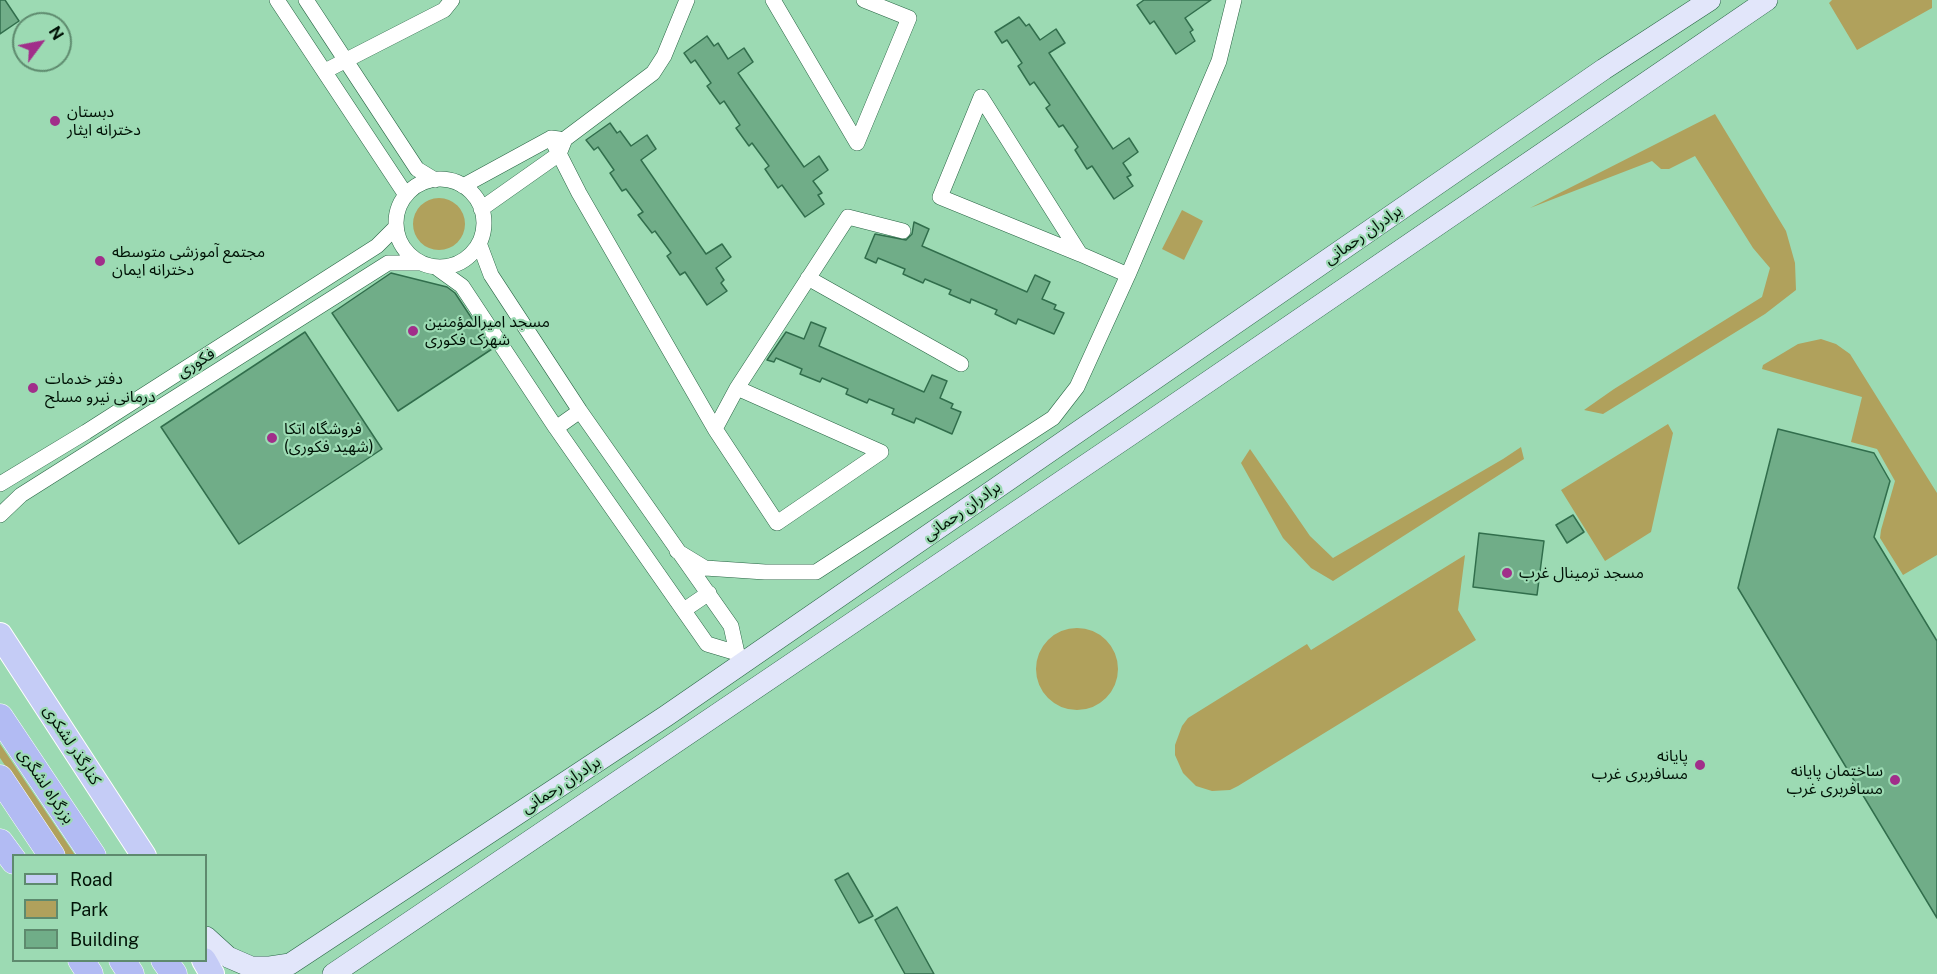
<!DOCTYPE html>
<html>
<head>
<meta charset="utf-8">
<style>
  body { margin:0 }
  #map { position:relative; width:1937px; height:974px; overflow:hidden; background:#9cdab3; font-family:"Public Sans",sans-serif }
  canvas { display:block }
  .legend { position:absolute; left:12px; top:854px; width:195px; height:108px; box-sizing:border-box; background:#9cdab3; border:2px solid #5e8a6e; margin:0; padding:8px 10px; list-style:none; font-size:18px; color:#001206 }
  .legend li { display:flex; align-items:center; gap:12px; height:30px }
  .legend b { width:30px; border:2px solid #5e8a6e }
  .north { position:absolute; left:12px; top:12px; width:60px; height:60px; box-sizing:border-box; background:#9cdab3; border:2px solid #5e8a6e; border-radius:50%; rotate:58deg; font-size:16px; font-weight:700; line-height:24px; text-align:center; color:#001206 }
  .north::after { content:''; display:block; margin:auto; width:21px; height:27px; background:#a12e8a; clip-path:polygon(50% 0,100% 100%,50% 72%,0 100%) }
</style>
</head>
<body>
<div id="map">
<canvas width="1937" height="974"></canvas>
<ul class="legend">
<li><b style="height:8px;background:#c5ccf6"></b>Road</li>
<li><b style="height:16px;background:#b0a15c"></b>Park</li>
<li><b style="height:16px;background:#70ad88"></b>Building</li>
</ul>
<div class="north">N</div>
</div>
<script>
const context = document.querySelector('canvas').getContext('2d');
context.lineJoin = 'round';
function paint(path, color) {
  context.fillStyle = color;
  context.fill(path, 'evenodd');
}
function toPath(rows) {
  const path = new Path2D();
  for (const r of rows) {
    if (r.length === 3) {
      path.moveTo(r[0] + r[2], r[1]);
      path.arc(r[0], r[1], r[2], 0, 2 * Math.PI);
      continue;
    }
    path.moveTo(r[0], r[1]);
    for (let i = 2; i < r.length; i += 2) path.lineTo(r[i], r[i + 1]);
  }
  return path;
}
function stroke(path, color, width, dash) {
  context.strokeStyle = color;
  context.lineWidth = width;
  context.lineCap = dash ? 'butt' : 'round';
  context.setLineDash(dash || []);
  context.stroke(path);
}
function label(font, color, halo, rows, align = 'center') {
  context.font = font + ' "Public Sans","Noto Sans Arabic",sans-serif';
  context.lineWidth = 4.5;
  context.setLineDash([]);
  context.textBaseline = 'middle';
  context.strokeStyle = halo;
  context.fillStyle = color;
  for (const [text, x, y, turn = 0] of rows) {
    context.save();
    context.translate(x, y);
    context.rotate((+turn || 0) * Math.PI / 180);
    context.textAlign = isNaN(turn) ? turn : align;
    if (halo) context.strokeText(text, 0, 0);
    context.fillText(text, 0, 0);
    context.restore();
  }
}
paint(toPath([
  [1832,0,1932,0,1932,8,1857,50,1829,3],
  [1715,114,1786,231,1795,263,1796,290,1765,314,1603,414,1584,410,1614,389,1762,297,1770,268,1753,248,1695,156,1669,169,1661,169,1652,161,1530,208],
  [439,224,26],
  [1182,210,1203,221,1184,260,1162,249],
  [1821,339,1836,344,1850,354,1937,493,1937,555,1903,575,1880,538,1881,530,1895,481,1877,449,1851,442,1862,397,1762,369,1763,365,1798,344],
  [1668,424,1673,433,1651,532,1605,561,1561,490],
  [1521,447,1524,459,1333,581,1311,568,1283,538,1241,463,1250,449,1310,536,1333,558,1503,459],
  [1465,555,1458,610,1476,640,1238,786,1230,790,1212,791,1196,786,1183,773,1175,755,1175,745,1182,726,1188,718,1307,644,1311,650],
  [1077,669,41],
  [0,744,75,855,66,855,0,758]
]), '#b0a15c');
const building = toPath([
  [0,0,5,0,19,21,0,34,0,0],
  [1144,0,1211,0,1185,18,1193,30,1190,32,1195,41,1176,54,1154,21,1150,24,1137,5,1144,0],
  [1019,17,1026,26,1029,24,1040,40,1056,29,1065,43,1049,53,1113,149,1129,138,1138,152,1123,163,1131,175,1127,177,1133,186,1114,199,1092,166,1087,169,1075,150,1078,147,1063,125,1059,127,1046,108,1050,105,1034,82,1030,85,1018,66,1022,63,1007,40,1002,43,995,32,1019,17],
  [707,36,714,46,718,43,728,59,744,48,753,62,738,73,804,167,819,156,828,170,813,181,822,193,818,195,824,204,805,217,782,185,778,188,765,169,769,166,752,143,749,146,736,128,740,125,724,101,720,104,707,86,711,83,695,60,691,63,684,53,707,36],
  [610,123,617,133,620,131,631,146,647,135,656,149,641,160,706,254,722,244,731,257,716,268,724,280,721,283,727,291,707,305,685,272,680,275,667,256,671,253,655,231,652,233,638,215,643,212,626,189,622,191,610,173,614,170,598,147,594,150,586,140,610,123],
  [914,222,929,229,922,246,1027,292,1035,275,1050,282,1042,299,1056,305,1054,309,1064,313,1054,334,1018,319,1016,324,995,314,997,310,971,299,970,303,949,294,951,290,925,279,923,283,903,274,905,269,878,258,876,263,865,258,875,234,906,240,912,234,914,222],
  [391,273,447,287,455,293,492,349,398,411,332,313,391,273],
  [811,322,826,328,819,346,924,392,932,375,947,381,940,398,953,404,951,408,961,412,952,434,916,418,914,423,892,414,894,409,869,399,867,403,846,394,848,389,822,378,820,382,800,374,802,369,776,358,774,362,767,360,786,332,804,339,811,322],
  [305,332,382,449,239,544,161,427,305,332],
  [1778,429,1874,453,1890,481,1874,537,1937,641,1937,918,1738,588,1778,429],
  [1573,515,1584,532,1567,543,1556,525,1573,515],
  [1479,533,1544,541,1537,595,1473,587,1479,533],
  [848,873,873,916,859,923,835,880,848,873],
  [897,907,934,974,905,974,875,920,897,907]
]);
paint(building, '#70ad88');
stroke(building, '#316e4c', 1.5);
const minor = toPath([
  [277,0,406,195],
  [306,0,417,169,435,180],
  [773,0,857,143,909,18,864,0],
  [325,71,444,10,452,0],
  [981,97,1080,254,940,197,981,97],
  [551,138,579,193,715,429,777,523,881,452,737,388],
  [440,223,44],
  [463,186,551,138,559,139],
  [481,209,559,154,565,139,653,73,664,56,687,0],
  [479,243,491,275,580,411,731,626,737,653,743,663],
  [1080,254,1128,275],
  [437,268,462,286,556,428,707,644,737,653],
  [808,278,961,364],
  [556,428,580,411],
  [715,429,737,388,848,217,903,231],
  [0,484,86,432,377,246,396,227],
  [0,515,21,495,388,263,420,263],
  [677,551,705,568,765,572,816,572,1053,418,1077,387,1128,275,1219,61,1234,0],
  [684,610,709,593]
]);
const secondary = toPath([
  [206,937,228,957,251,967,270,967,290,964,666,716,1604,69,1710,0],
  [333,974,1133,433,1767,0]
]);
const primary = toPath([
  [0,635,144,856],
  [204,960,212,974]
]);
const trunk = toPath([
  [0,717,93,856],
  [0,778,52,856],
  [0,842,14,861],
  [81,960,90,974],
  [122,960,131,974],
  [164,960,174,974]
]);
stroke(minor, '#276443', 16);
stroke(secondary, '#276443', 22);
stroke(primary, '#fff', 26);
stroke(trunk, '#fff', 27);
stroke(minor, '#fff', 15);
stroke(secondary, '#e2e6fa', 21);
stroke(primary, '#c5ccf6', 24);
stroke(trunk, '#b2bbf3', 26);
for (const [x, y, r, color] of [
  [55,121,6,"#a12e8a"],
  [100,261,6,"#a12e8a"],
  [413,331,6,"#a12e8a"],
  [33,388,6,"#a12e8a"],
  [272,438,6,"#a12e8a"],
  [1507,573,6,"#a12e8a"],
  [1700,765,6,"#a12e8a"],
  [1895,780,6,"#a12e8a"]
]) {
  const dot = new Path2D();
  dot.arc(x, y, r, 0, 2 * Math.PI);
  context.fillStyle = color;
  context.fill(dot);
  stroke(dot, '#9cdab3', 2);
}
label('16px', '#001206', '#9cdab3', [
  ["دبستان",67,112],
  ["دخترانه ایثار",67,130],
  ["مجتمع آموزشی متوسطه",112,252],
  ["دخترانه ایمان",112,270],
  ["مسجد امیرالمؤمنین",425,322],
  ["شهرک فکوری",425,340],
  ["دفتر خدمات",45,379],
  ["درمانی نیرو مسلح",45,397],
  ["فروشگاه اتکا",284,429],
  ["(شهید فکوری)",284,447],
  ["مسجد ترمینال غرب",1519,573],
  ["پایانه",1688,756,"right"],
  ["مسافربری غرب",1688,774,"right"],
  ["ساختمان پایانه",1883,771,"right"],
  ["مسافربری غرب",1883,789,"right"]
], 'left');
label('16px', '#001206', '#9cdab3', [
  ["برادران رحمانی",1363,235,-35],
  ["فکوری",196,363,-32],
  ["برادران رحمانی",962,511,-35],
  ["کنارگذر لشکری",72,745,57],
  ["برادران رحمانی",561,785,-33],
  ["بزرگراه لشگری",46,786,56]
]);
</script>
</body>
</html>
